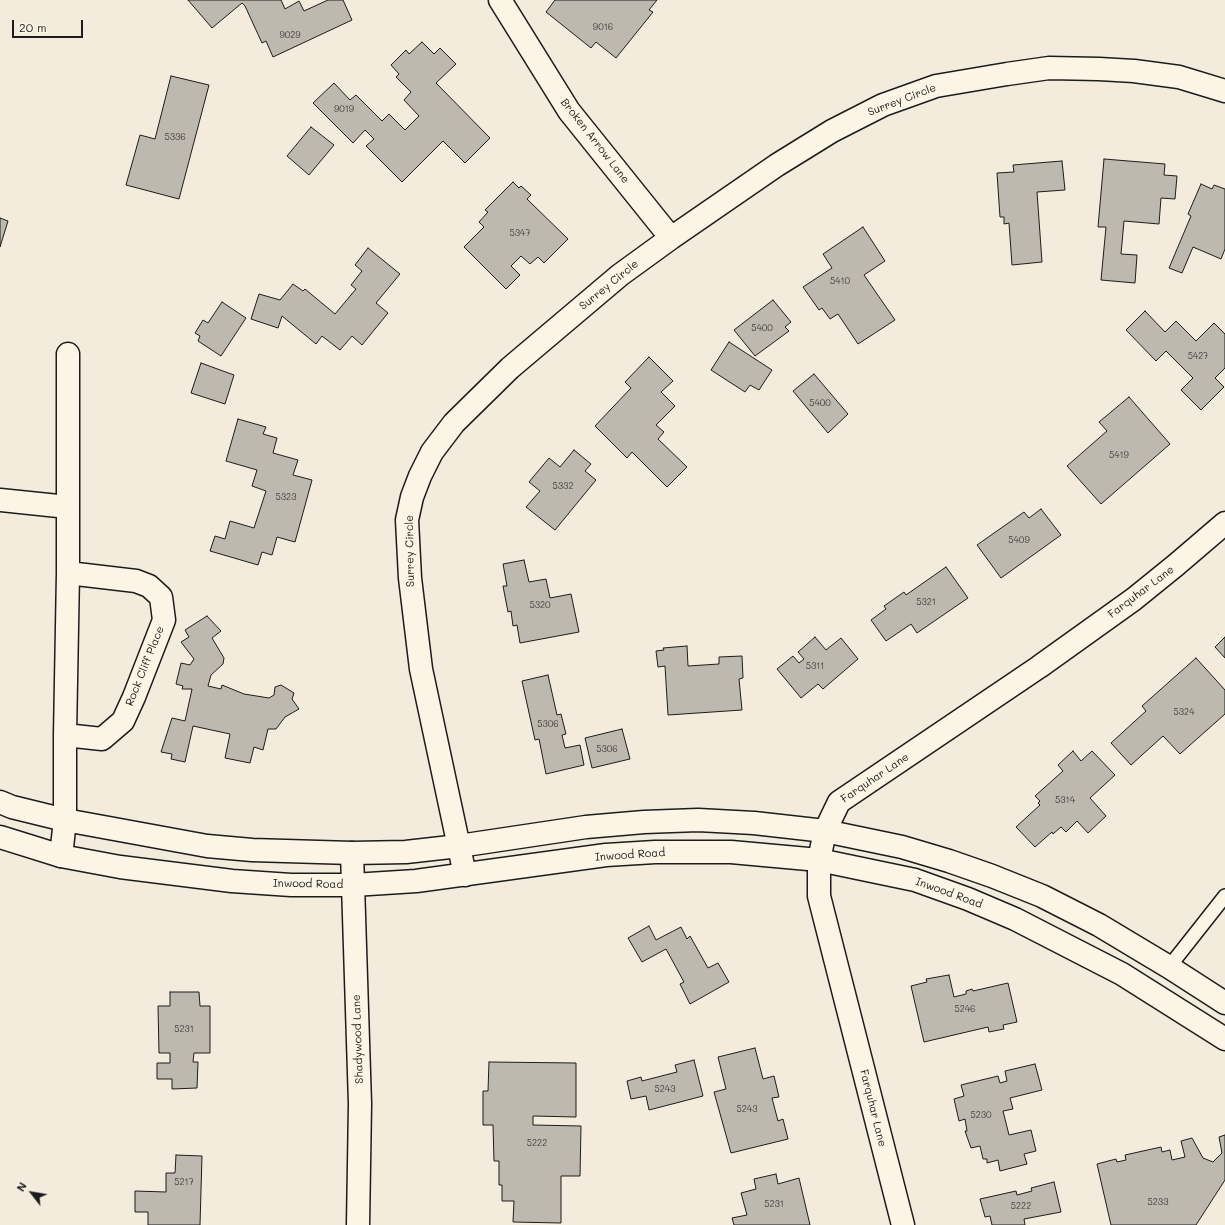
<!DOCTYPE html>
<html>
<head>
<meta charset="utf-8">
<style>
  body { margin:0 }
  #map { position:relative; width:1225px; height:1225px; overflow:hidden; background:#f3ecdd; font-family:Mali,sans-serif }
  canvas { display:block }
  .north { position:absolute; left:12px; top:1173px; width:40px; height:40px; -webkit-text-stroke:3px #fcf5e5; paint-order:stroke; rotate:301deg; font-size:11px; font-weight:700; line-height:16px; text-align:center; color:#1c1c1c }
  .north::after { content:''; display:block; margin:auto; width:14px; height:18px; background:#1c1c1c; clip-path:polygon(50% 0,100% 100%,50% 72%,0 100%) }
  .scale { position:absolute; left:12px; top:20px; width:71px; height:18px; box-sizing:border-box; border:2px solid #1c1c1c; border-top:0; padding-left:5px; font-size:12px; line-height:14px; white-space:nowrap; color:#1c1c1c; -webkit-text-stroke:3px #fcf5e5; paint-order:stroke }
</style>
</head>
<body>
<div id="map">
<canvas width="1225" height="1225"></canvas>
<div class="north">N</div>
<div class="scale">20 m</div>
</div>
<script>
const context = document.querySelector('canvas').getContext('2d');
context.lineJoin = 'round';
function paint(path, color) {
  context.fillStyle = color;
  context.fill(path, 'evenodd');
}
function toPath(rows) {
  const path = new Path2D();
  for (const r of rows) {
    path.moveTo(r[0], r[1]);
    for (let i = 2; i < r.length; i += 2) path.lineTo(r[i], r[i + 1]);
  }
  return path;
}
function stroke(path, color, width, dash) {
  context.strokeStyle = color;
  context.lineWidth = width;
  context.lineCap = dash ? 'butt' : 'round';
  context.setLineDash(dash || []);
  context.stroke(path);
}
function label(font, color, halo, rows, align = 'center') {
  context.font = font + ' Mali,sans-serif';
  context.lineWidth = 3.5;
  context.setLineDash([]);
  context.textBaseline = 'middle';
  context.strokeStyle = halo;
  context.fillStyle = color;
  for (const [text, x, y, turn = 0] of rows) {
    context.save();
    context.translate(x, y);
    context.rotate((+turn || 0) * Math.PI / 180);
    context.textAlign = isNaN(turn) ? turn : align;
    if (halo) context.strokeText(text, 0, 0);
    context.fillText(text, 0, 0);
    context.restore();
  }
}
const building = toPath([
  [188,0,281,0,285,9,299,1,304,11,328,0,343,0,352,20,273,57,266,41,262,43,245,6,242,3,212,28,188,0],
  [555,0,657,0,649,10,653,12,616,58,596,42,591,48,546,12,555,0],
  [422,42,434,54,440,48,456,64,436,83,490,138,465,163,443,141,402,182,366,146,374,139,365,130,353,143,313,103,334,83,350,100,356,95,382,121,389,114,405,130,419,116,404,100,411,92,396,77,399,74,391,65,406,50,409,54,422,42],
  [171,76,209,85,179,199,126,185,140,135,155,139,171,76],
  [311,127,334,145,309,175,287,156,311,127],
  [1104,159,1165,164,1164,175,1177,176,1175,199,1161,198,1159,224,1124,221,1121,254,1137,255,1135,283,1101,280,1106,227,1098,227,1104,159],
  [1062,161,1065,190,1037,192,1042,262,1012,265,1009,223,1004,224,1004,217,1000,217,997,173,1014,172,1013,165,1062,161],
  [513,182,519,188,521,186,531,195,527,199,568,239,544,263,538,257,530,264,521,256,511,266,520,275,506,289,464,247,484,227,479,222,488,212,485,210,513,182],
  [1201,184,1212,189,1214,185,1225,189,1225,249,1221,259,1193,247,1182,273,1169,268,1191,216,1188,214,1201,184],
  [0,218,8,221,0,247,0,218],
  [863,227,885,261,864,275,895,320,858,344,838,314,830,319,822,308,819,310,803,287,832,268,823,254,863,227],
  [368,248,400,274,376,303,388,313,362,345,352,336,340,350,322,336,316,344,282,316,278,328,251,319,259,294,280,300,293,284,303,291,305,289,335,314,356,289,351,285,362,271,355,265,368,248],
  [773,300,791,322,785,327,789,331,755,356,734,330,773,300],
  [222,302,246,318,221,356,198,341,200,336,195,333,203,320,208,323,222,302],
  [1145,311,1165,332,1176,321,1196,341,1214,323,1225,334,1225,368,1215,378,1224,387,1201,410,1181,390,1193,378,1166,351,1156,361,1126,330,1145,311],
  [729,342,772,370,759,390,750,385,745,392,711,370,729,342],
  [649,357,673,381,661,392,675,406,656,425,664,432,658,439,687,467,667,487,632,452,627,458,595,426,631,388,625,382,649,357],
  [201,363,234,375,225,404,191,393,201,363],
  [814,374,848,414,828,433,793,391,814,374],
  [1129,397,1170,444,1101,504,1067,466,1107,431,1099,422,1129,397],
  [238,419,266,427,263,434,277,438,273,453,298,460,293,475,312,480,295,542,277,537,272,555,262,552,258,565,210,551,215,536,225,539,230,521,254,528,266,491,252,486,257,470,226,461,238,419],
  [574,450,591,464,585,471,596,480,555,530,526,507,540,491,529,482,549,458,560,467,574,450],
  [1041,509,1061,535,1001,578,977,545,1024,512,1029,518,1041,509],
  [524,560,529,582,546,579,550,598,571,594,579,632,520,643,517,625,513,626,511,611,508,612,503,586,507,586,503,564,524,560],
  [946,567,968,598,917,633,911,624,886,641,871,620,886,609,884,606,904,592,906,595,946,567],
  [207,616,221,631,212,638,224,658,223,664,211,675,208,686,221,689,222,685,244,694,269,698,274,695,275,687,281,685,294,693,292,699,299,709,285,717,276,729,268,729,263,750,254,747,250,763,225,758,230,734,193,726,185,762,171,759,172,754,161,752,172,718,185,721,192,689,182,689,183,686,176,684,181,663,190,665,194,659,181,642,189,637,185,630,207,616],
  [815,637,826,650,841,638,858,659,823,689,818,684,801,698,777,669,793,656,799,663,804,659,798,652,815,637],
  [1225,637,1225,658,1215,647,1225,637],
  [687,646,688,666,719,664,719,657,742,656,743,678,739,679,742,710,668,715,665,666,658,667,656,651,664,650,663,648,687,646],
  [1196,658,1225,690,1225,714,1180,754,1163,736,1131,765,1111,743,1146,711,1142,706,1196,658],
  [548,675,557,715,561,714,566,734,562,735,565,748,580,745,584,765,546,774,539,739,535,740,522,681,548,675],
  [622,729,630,759,592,768,585,738,622,729],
  [1073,751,1081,761,1092,751,1115,775,1090,798,1106,816,1088,833,1077,821,1066,832,1061,827,1053,834,1052,832,1035,847,1016,827,1040,805,1038,803,1040,801,1035,796,1063,771,1058,765,1073,751],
  [649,926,656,940,681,927,687,939,690,936,708,968,718,963,729,982,690,1004,680,984,684,982,666,949,642,962,628,938,649,926],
  [949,975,954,997,966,994,966,991,972,989,973,991,1008,983,1017,1022,1003,1025,1004,1029,989,1032,988,1027,924,1042,911,986,927,982,926,979,949,975],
  [170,992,199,992,200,1006,210,1006,210,1053,194,1053,193,1062,198,1062,197,1088,172,1089,172,1079,157,1079,157,1063,170,1063,170,1053,159,1053,158,1006,170,1006,170,992],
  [755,1048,763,1079,774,1076,779,1097,772,1098,778,1121,783,1119,788,1139,731,1153,714,1092,726,1089,718,1057,755,1048],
  [694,1060,703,1096,649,1110,646,1096,631,1099,627,1081,641,1077,642,1081,677,1072,675,1065,694,1060],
  [489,1062,576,1063,576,1117,533,1116,533,1125,581,1126,580,1176,561,1176,561,1223,513,1222,514,1201,502,1201,502,1185,499,1185,499,1161,494,1161,493,1125,483,1125,483,1091,488,1091,489,1062],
  [1035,1064,1042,1090,1010,1098,1013,1109,1003,1111,1009,1135,1031,1130,1036,1151,1024,1154,1027,1164,1000,1171,998,1160,987,1163,987,1159,983,1159,980,1146,971,1148,965,1131,967,1131,965,1119,959,1121,954,1099,964,1096,961,1085,998,1076,1000,1083,1007,1081,1005,1071,1035,1064],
  [1225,1135,1225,1180,1196,1225,1111,1225,1097,1164,1116,1159,1117,1162,1126,1160,1125,1155,1161,1147,1162,1152,1170,1150,1172,1160,1185,1157,1181,1141,1192,1138,1203,1158,1213,1162,1222,1153,1219,1137,1225,1135],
  [176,1155,202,1156,200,1225,148,1225,148,1212,135,1212,135,1191,166,1192,166,1173,175,1173,176,1155],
  [776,1174,778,1184,799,1178,810,1225,734,1225,732,1218,747,1215,741,1193,756,1189,754,1179,776,1174],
  [1054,1182,1061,1212,1024,1219,1025,1225,992,1225,990,1216,985,1217,980,1199,1016,1191,1017,1195,1032,1191,1031,1188,1054,1182]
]);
paint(building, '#beb9ae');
stroke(building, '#1c1c1c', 1);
const service = toPath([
  [1169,967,1225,896]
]);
const minor = toPath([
  [500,0,569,111,671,238],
  [0,500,68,507],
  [65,735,68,573,68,354],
  [352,853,360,1104,358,1225],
  [61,856,65,820,65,735,102,739,123,721,134,697,164,620,161,597,149,586,136,581,68,573],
  [465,875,421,669,410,578,407,520,412,497,420,476,432,452,454,423,510,368,620,275,671,238,777,165,832,131,883,105,936,86,1007,74,1049,68,1099,69,1134,71,1179,77,1225,91],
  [903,1225,819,896,819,860,825,831,839,802,1039,667,1134,599,1176,565,1225,523]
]);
const secondary = toPath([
  [0,802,12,807,65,820,207,846,252,850,352,853,406,852,459,846,586,827,644,822,698,820,754,823,825,831,902,847,949,861,992,876,1042,896,1099,925,1169,967,1225,1003],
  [0,837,61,856,120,867,232,881,291,885,353,885,416,881,606,855,655,852,731,852,819,860,915,880,968,899,1015,919,1122,974,1225,1039]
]);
stroke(service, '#1c1c1c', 16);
stroke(minor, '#1c1c1c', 25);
stroke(secondary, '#1c1c1c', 25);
stroke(service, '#fcf5e5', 13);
stroke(minor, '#fcf5e5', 22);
stroke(secondary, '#fcf5e5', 22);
label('9px', '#444340', null, [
  ["9016",603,27],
  ["9029",290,35],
  ["9019",344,109],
  ["5336",175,137],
  ["5347",520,233],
  ["5410",840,281],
  ["5400",762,328],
  ["5427",1198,356],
  ["5400",820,403],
  ["5419",1119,455],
  ["5332",563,486],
  ["5323",286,497],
  ["5409",1019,540],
  ["5321",926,602],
  ["5320",540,605],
  ["5311",815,666],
  ["5324",1184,712],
  ["5306",548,724],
  ["5306",607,749],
  ["5314",1065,800],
  ["5246",965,1009],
  ["5231",184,1029],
  ["5243",665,1089],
  ["5243",747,1109],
  ["5230",981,1115],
  ["5222",537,1143],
  ["5217",184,1182],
  ["5233",1158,1202],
  ["5231",774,1204],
  ["5222",1021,1206]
]);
label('11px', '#1c1c1c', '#fcf5e5', [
  ["Surrey Circle",902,100,-21],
  ["Broken Arrow Lane",595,141,52],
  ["Surrey Circle",609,285,-39],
  ["Surrey Circle",410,551,-91],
  ["Farquhar Lane",1141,592,-37],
  ["Rock Cliff Place",145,666,-68],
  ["Farquhar Lane",875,778,-34],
  ["Inwood Road",630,855,-4],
  ["Inwood Road",308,884,1],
  ["Inwood Road",949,893,20],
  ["Shadywood Lane",358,1039,-92],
  ["Farquhar Lane",873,1108,76]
]);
</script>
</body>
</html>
